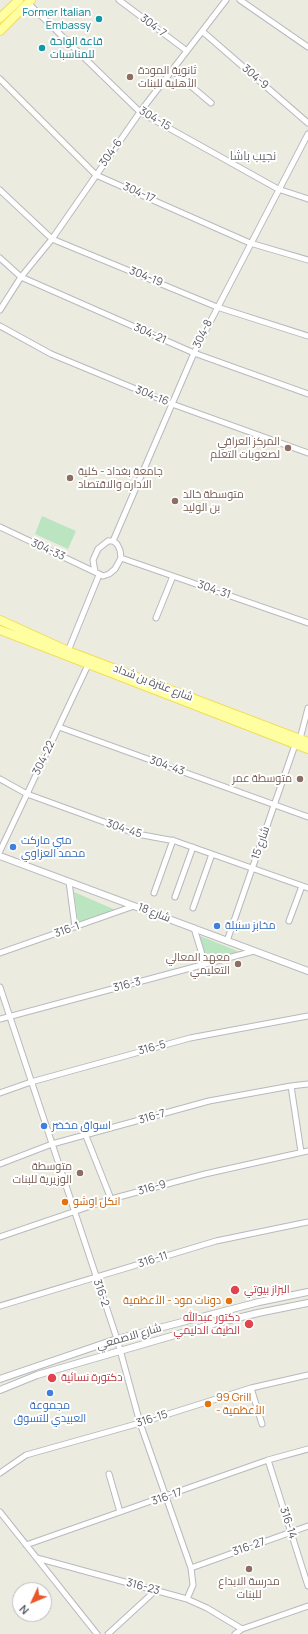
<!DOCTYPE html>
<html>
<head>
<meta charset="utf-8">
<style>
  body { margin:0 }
  #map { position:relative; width:308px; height:1634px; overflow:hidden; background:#ecebdf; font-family:Manrope,sans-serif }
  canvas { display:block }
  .north { position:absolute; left:12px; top:1582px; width:40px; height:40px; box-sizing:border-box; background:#fff; border:1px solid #bcbdc0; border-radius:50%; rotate:226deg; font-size:11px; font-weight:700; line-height:16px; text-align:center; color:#585b61 }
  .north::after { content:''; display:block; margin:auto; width:14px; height:18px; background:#e85629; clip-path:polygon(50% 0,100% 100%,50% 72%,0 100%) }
</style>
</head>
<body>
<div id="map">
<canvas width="308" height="1634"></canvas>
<div class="north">N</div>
</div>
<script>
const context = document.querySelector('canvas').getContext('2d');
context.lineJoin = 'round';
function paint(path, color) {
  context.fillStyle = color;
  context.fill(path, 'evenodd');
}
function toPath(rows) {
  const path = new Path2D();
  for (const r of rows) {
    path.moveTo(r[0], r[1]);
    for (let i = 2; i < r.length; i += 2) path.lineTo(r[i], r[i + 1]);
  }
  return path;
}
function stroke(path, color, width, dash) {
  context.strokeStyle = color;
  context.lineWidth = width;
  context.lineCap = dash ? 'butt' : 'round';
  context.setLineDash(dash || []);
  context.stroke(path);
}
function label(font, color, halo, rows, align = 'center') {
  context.font = font + ' Manrope,Cairo,sans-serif';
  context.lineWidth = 4;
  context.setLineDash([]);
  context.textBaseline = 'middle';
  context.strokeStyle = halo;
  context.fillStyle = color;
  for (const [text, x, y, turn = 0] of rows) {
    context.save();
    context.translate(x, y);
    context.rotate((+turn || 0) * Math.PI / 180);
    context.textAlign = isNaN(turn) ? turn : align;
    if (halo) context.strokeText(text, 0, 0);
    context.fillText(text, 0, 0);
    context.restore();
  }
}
paint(toPath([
  [42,516,76,531,68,549,35,534],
  [74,892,118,911,82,923,78,921],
  [198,935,242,953,206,960]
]), '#bbe4c1');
const minor = toPath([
  [119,0,187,51],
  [240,0,308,47],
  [28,3,140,112,278,189,308,199],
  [202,31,308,123],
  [172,70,211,103],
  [0,79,96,175,250,243,308,260],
  [0,190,52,239,217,307,308,336],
  [0,258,21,277,194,353,308,394],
  [0,310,21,277,52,239,140,112,226,0],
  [0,326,51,354,172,404,308,453],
  [0,527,95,572],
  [108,541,113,541,117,544,120,550,121,558,115,569,109,574,103,576,95,572,93,560,98,549,108,541],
  [113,541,194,353,308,134],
  [121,558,308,623],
  [156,618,173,576],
  [68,651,99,575],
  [59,727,308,817],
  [300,739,308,708],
  [0,779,27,794,137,834,175,841,308,888],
  [0,851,88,665],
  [69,882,75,927],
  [154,893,173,840],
  [175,897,193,847],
  [193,908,212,854],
  [289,921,302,886],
  [194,928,205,964],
  [227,941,295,745],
  [0,953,134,906],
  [0,987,117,1339,140,1423,191,1568,193,1585,187,1599],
  [0,1019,254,951],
  [291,1086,301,1152],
  [0,1093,31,1082,190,1038,308,1016],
  [86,1136,111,1199],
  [0,1164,52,1144,209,1101,291,1086,308,1084],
  [0,1237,111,1199,205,1174,308,1151],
  [0,1306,216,1241,308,1222],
  [251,1388,262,1424],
  [268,1460,308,1586],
  [0,1473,26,1455,140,1423,251,1388,308,1375],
  [109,1474,120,1512],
  [0,1512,97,1634],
  [26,1545,268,1460,308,1449],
  [37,1558,187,1599,207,1608,242,1629],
  [191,1568,308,1526],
  [108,1634,156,1590],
  [235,1634,242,1629,308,1606]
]);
const tertiary = toPath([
  [0,856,308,971],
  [0,1379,117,1339,259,1302,308,1292],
  [0,1390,37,1375,213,1324,258,1313,308,1303]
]);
const primary = toPath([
  [0,18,19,0],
  [0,31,31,0],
  [0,620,68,651,308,742],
  [0,630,308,749]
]);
stroke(minor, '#b7b9bf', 7);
stroke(tertiary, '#b7b9bf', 8);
stroke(primary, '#f1dd53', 10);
stroke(minor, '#fff', 5);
stroke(tertiary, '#fff', 6);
stroke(primary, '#fffea1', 8);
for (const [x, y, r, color] of [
  [99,19,4,"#0f9aa8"],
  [42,48,4,"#0f9aa8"],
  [130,77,4,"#8d6e63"],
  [288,448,4,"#8d6e63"],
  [70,478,4,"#8d6e63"],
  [175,501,4,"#8d6e63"],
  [300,779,4,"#8d6e63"],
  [13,847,4,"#3f7fe0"],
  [217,926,4,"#3f7fe0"],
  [238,964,4,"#8d6e63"],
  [44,1126,4,"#3f7fe0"],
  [80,1173,4,"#8d6e63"],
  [65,1202,4,"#e8710a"],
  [235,1290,5,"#e0444e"],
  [229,1301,4,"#e8710a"],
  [249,1324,5,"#e0444e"],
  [52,1378,5,"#e0444e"],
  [50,1393,4,"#3f7fe0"],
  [208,1404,4,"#e8710a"],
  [249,1569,4,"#8d6e63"]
]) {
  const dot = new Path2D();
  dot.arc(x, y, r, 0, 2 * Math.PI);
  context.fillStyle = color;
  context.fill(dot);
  stroke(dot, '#fff', 1.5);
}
label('11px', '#0d838f', '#fff', [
  ["Former Italian",91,13],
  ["Embassy",91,26],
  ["قاعة الواحة",50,42,"left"],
  ["للمناسبات",50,55,"left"]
], 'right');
label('11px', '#585b61', '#fff', [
  ["304-7",153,26,37],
  ["304-9",255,77,41],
  ["304-15",155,119,31],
  ["304-6",111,153,-55],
  ["304-17",139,193,24],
  ["304-19",146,277,22],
  ["304-21",150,334,24],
  ["304-8",203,334,-64],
  ["304-16",152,396,22],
  ["304-33",48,550,25],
  ["304-31",214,590,19],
  ["شارع عنترة بن شداد",153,683,21],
  ["304-22",44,758,-64],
  ["304-43",167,766,20],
  ["304-45",124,829,18],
  ["شارع 15",261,843,-71],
  ["شارع 18",154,913,21],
  ["316-1",67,930,-19],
  ["316-3",127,985,-15],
  ["316-5",152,1048,-15],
  ["316-7",152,1117,-16],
  ["316-9",152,1188,-15],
  ["316-11",153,1260,-17],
  ["316-2",101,1293,71],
  ["شارع الاصمعي",129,1337,-16],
  ["316-15",152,1419,-17],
  ["316-17",167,1497,-19],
  ["316-14",288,1523,72],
  ["316-27",249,1547,-19],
  ["316-23",143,1587,15]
]);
label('11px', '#785e54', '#fff', [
  ["ثانوية المودة",138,71,"left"],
  ["الأهلية للبنات",138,84,"left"],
  ["المركز العراقي",280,442],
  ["لصعوبات التعلم",280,455],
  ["جامعة بغداد - كلية",78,472,"left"],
  ["الاداره والاقتصاد",78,485,"left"],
  ["متوسطة خالد",183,495,"left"],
  ["بن الوليد",183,508,"left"],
  ["متوسطة عمر",292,779],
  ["معهد المعالي",230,958],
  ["التعليمي",230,971],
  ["متوسطة",72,1167],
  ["الوزيرية للبنات",72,1180],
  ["مدرسة الابداع",249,1582,"center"],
  ["للبنات",249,1595,"center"]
], 'right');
label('11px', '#366cbe', '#fff', [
  ["مني ماركت",21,841],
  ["محمد العزاوي",21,854],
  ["مخابز سنبلة",225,926],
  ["اسواق مخضر",52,1126],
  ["مجموعة",50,1406,"center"],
  ["العبيدي للتسوق",50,1419,"center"]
], 'left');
label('11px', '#c56008', '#fff', [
  ["انكل اوشو",73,1202],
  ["دونات مود - الأعظمية",221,1301,"right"],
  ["99 Grill",216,1398],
  ["- الأعظمية",216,1411]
], 'left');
label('11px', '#be3a42', '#fff', [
  ["البزاز بيوتي",244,1290],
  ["دكتور عبدالله",240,1318,"right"],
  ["الطيف الدليمي",240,1331,"right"],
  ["دكتورة نسائية",61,1378]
], 'left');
label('12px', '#696c73', '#fff', [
  ["نجيب باشا",253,157]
]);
</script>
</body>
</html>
